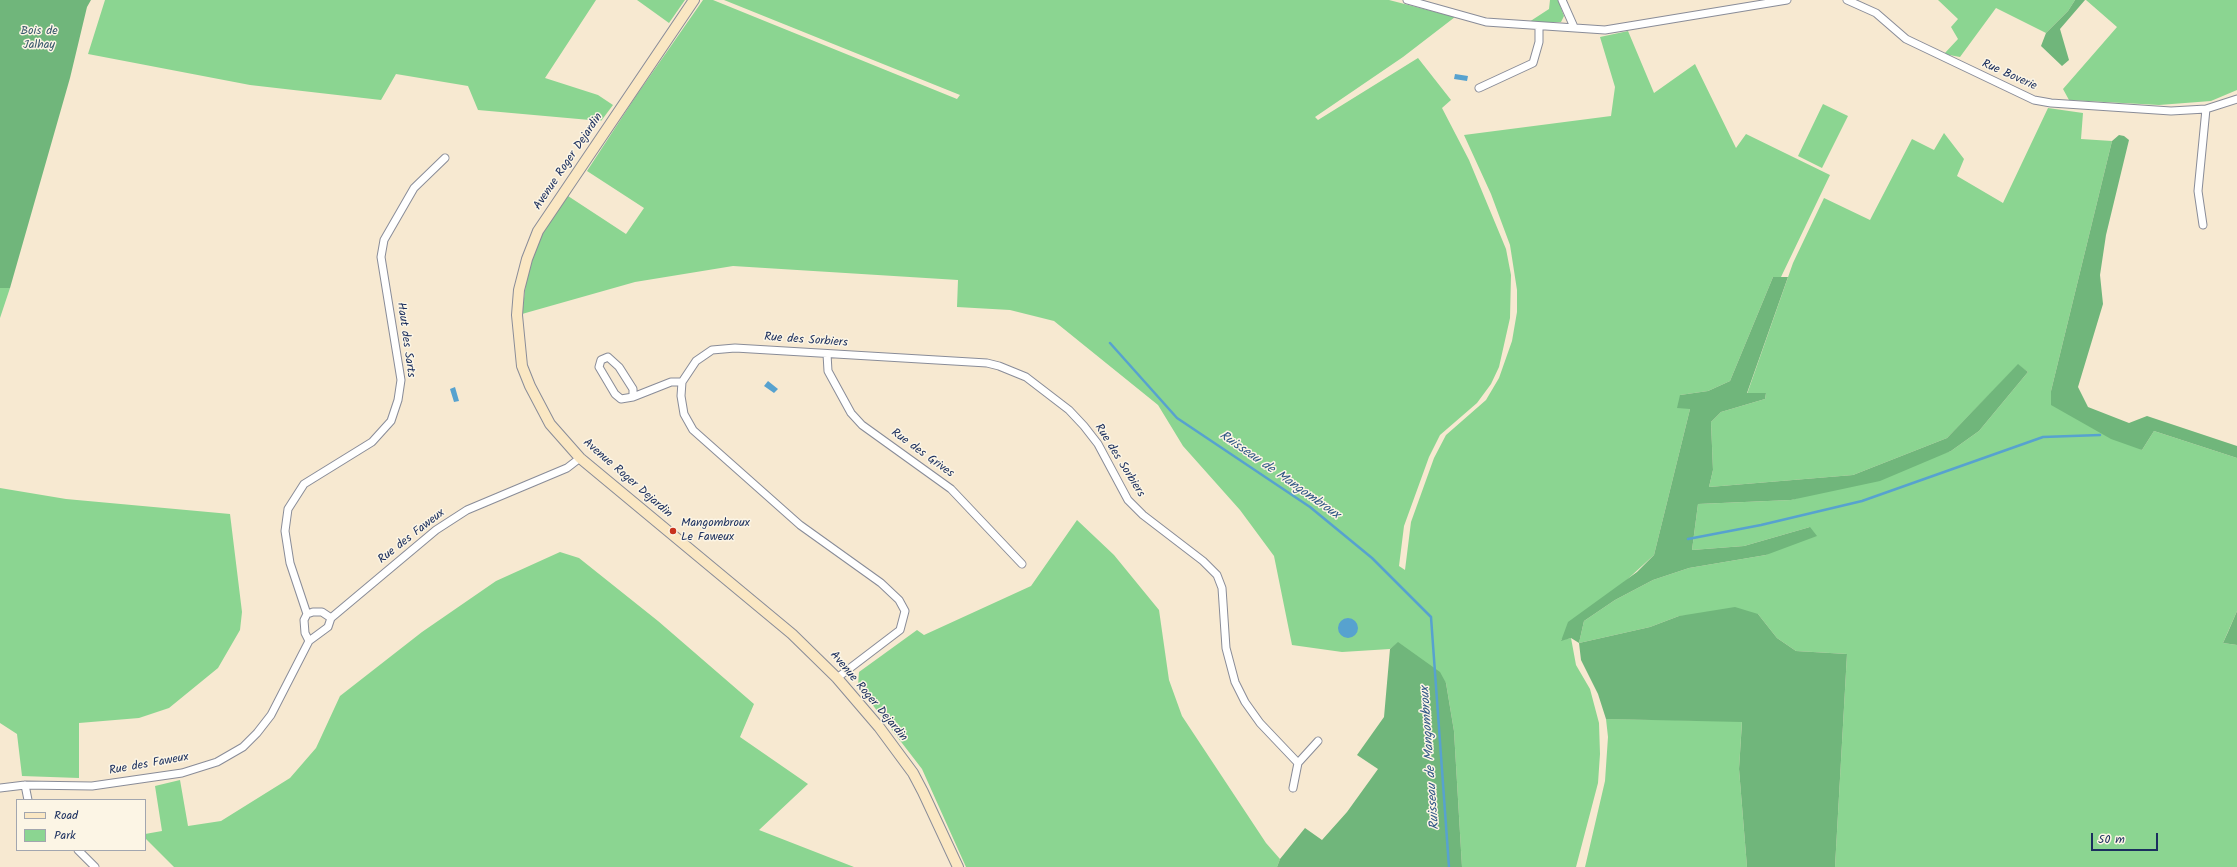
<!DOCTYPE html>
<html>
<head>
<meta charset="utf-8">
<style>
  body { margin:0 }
  #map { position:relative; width:2237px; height:867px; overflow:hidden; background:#f7e9d1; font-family:Kalam,sans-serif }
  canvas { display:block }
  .legend { position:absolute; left:16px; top:799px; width:130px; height:52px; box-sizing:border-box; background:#fcf5e5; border:1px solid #a2a6af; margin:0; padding:5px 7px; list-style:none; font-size:12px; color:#1b2f5e }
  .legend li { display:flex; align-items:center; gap:8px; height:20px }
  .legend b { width:20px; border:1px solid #a2a6af }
  .scale { position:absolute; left:2091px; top:833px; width:67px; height:18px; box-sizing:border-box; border:2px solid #1b2f5e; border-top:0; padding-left:5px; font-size:12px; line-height:14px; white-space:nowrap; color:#1b2f5e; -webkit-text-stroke:3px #fcf5e5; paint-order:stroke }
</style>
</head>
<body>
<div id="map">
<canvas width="2237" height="867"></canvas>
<ul class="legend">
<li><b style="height:5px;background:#fae7c3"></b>Road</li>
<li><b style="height:11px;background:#8bd591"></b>Park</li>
</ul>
<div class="scale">50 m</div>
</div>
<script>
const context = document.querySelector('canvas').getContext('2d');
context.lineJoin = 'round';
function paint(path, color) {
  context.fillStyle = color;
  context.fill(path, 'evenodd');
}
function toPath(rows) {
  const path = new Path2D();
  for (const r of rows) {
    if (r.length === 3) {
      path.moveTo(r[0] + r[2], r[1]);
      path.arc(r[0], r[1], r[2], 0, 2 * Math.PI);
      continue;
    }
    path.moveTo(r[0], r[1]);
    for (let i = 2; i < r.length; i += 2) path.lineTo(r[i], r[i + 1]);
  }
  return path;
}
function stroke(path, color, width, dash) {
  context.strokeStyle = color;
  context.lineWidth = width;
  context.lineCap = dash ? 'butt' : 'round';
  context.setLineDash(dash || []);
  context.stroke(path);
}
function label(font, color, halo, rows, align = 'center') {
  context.font = font + ' Kalam,sans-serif';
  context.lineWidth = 3;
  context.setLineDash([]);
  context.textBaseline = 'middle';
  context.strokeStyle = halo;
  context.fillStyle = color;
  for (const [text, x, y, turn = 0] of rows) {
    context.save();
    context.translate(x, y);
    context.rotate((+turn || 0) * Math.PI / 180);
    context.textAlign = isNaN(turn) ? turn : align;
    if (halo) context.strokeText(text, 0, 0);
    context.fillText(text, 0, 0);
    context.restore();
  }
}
paint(toPath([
  [105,0,596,0,545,78,598,95,613,105,601,121,478,110,468,86,396,74,381,100,250,85,88,54],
  [637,0,685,0,669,23],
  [703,0,713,0,957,99,960,95,724,0,1389,0,1455,17,1403,57,1315,117,1318,120,1418,58,1451,100,1442,108,1469,160,1506,249,1511,275,1510,318,1499,367,1491,384,1477,403,1440,435,1429,457,1404,526,1399,566,1405,570,1411,522,1434,458,1446,435,1486,400,1499,378,1512,341,1517,312,1517,290,1510,245,1491,194,1464,135,1611,116,1615,87,1600,37,1628,31,1654,93,1695,64,1736,148,1746,134,1830,175,1781,277,1773,277,1730,381,1708,391,1680,395,1690,409,1654,555,1561,640,1571,638,1576,665,1590,689,1599,723,1600,754,1598,783,1576,867,1462,867,1454,731,1446,683,1398,643,1390,649,1342,652,1292,645,1274,556,1240,510,1183,446,1158,405,1054,321,1010,310,957,307,958,280,733,266,635,282,522,314,527,275,542,233,568,196,626,234,644,208,587,171,636,96],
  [1550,0,1558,0,1564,16,1561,22,1529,22,1549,9],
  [1938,0,2075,0,2068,11,2046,33,1996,8,1960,57,1944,54,1958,39,1951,27,1958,19],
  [2086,0,2237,0,2237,90,2211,101,2159,105,2069,100,2063,89,2117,27],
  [1823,104,1848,116,1822,168,1798,156],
  [2048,108,2083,113,2081,139,2112,141,2051,391,2142,450,2154,431,2237,458,2237,611,2223,643,2237,645,2237,867,1835,867,1847,654,1796,651,1777,638,1758,614,1679,616,1650,627,1579,643,1584,621,1615,600,1653,580,1689,568,1766,555,1810,527,1744,546,1692,550,1698,504,1791,500,1951,451,1979,431,2028,372,2018,365,1947,438,1853,475,1709,487,1713,470,1711,422,1721,412,1765,399,1766,393,1747,394,1793,263,1824,198,1870,220,1912,139,1934,150,1944,133,1964,159,1957,176,2003,203],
  [0,288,10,288,0,318],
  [0,488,66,499,230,514,242,612,240,630,218,668,169,708,139,718,79,723,79,778,22,776,17,734,0,723],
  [1077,520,1114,555,1159,610,1169,680,1182,716,1266,843,1280,859,1277,867,966,867,922,769,858,686,859,672,917,630,924,635,1031,586],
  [560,552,579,558,658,621,754,704,740,737,808,784,759,830,854,867,174,867,145,838,145,834,162,831,155,786,180,780,188,826,221,821,290,778,316,748,340,696,422,632,496,581],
  [1606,719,1742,721,1739,769,1747,867,1585,867,1605,781,1608,737]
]), '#8bd591');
paint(toPath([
  [0,0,91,0,87,7,70,78,10,288,0,288],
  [2075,0,2085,0,2060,29,2069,60,2062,66,2041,46,2046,33,2068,11],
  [2119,135,2124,136,2129,140,2106,235,2100,275,2103,304,2078,387,2088,407,2129,423,2147,416,2237,446,2237,458,2154,431,2142,450,2111,439,2051,405,2051,391,2112,141],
  [1773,277,1788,277,1747,393,1766,393,1765,399,1721,412,1711,422,1713,470,1709,487,1853,475,1947,438,2018,364,2028,372,1979,431,1951,451,1880,481,1791,500,1698,504,1692,550,1744,546,1810,527,1817,536,1766,555,1689,568,1653,580,1615,600,1584,621,1579,643,1650,627,1679,616,1735,607,1758,614,1777,638,1796,651,1847,654,1835,867,1747,867,1739,769,1742,722,1606,719,1598,694,1581,660,1579,643,1571,638,1561,641,1568,622,1637,572,1654,555,1690,409,1677,408,1680,395,1708,391,1730,381],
  [2237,611,2237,645,2223,643,2228,632],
  [1398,642,1440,672,1446,683,1454,731,1462,867,1277,867,1280,859,1305,828,1322,840,1347,812,1378,769,1357,755,1384,717,1390,649]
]), '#70b67b');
paint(toPath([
  [1455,74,1468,76,1467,81,1454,79],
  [768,381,778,389,774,393,764,386],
  [455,387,459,401,454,402,450,389],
  [1348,628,10]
]), '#57a2cf');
stroke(toPath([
  [1110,343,1177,418,1310,507,1372,558,1431,617,1449,867],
  [1688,539,1761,525,1862,501,2043,437,2100,435]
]), '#57a2cf', 2.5);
const street = toPath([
  [1407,0,1486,22,1605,30,1787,0],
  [1562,0,1574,27],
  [1847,0,1876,13,1906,39,2034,100,2051,103,2171,111,2206,109,2237,99],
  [1479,88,1533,63,1539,42,1539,27],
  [2203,225,2198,191,2206,109],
  [827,354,828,371,851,413,862,425,951,489,1022,564],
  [633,397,621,399,615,394,599,367,601,360,608,357,619,367,633,389,633,397,671,382,682,382],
  [313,612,322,612,331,618,328,627,309,641,305,633,304,620,307,614,313,612],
  [307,614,290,563,285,531,288,509,304,484,372,442,391,421,398,400,401,380,381,257,384,240,414,188,445,158],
  [331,618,436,530,467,510,567,468,580,458],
  [837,678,900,630,905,611,899,600,881,583,800,525,693,430,684,414,681,396,682,382,696,361,712,350,735,348,987,363,999,366,1026,377,1069,410,1084,426,1098,444,1128,500,1143,515,1203,561,1217,575,1222,588,1226,648,1235,682,1245,702,1260,723,1298,763],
  [25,785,28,800],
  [0,788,25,785,92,786,182,773,217,762,243,747,257,733,271,715,309,641],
  [1293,788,1298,763,1318,741],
  [78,850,95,867]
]);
const secondary = toPath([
  [694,0,538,231,527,259,519,290,517,315,522,366,530,386,550,424,580,458,792,634,837,678,879,727,913,773,923,792,958,867]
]);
stroke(street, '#898c98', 9);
stroke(secondary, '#898c98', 12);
stroke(street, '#fff', 7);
stroke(secondary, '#fae7c3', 10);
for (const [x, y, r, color] of [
  [673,531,4,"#c8321e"]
]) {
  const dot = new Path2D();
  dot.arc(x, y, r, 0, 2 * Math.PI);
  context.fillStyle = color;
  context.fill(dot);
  stroke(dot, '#fcf5e5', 1.5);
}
label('12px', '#37586b', '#fcf5e5', [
  ["Bois de",39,32],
  ["Jalhay",39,46]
]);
label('12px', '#1b2f5e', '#fcf5e5', [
  ["Rue Boverie",2009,76,24],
  ["Avenue Roger Dejardin",569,162,-56],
  ["Haut des Sarts",405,340,82],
  ["Rue des Sorbiers",806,341,4],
  ["Rue des Grives",922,454,36],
  ["Rue des Sorbiers",1119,461,58],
  ["Avenue Roger Dejardin",627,479,41],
  ["Rue des Faweux",412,537,-38],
  ["Avenue Roger Dejardin",868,697,50],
  ["Rue des Faweux",149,765,-10]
]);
label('12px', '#1b2f5e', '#fcf5e5', [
  ["Mangombroux",681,524],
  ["Le Faweux",681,538]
], 'left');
label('italic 13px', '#305786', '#fcf5e5', [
  ["Ruisseau de Mangombroux",1279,476,35],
  ["Ruisseau de Mangombroux",1431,758,-94]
]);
</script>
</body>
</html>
